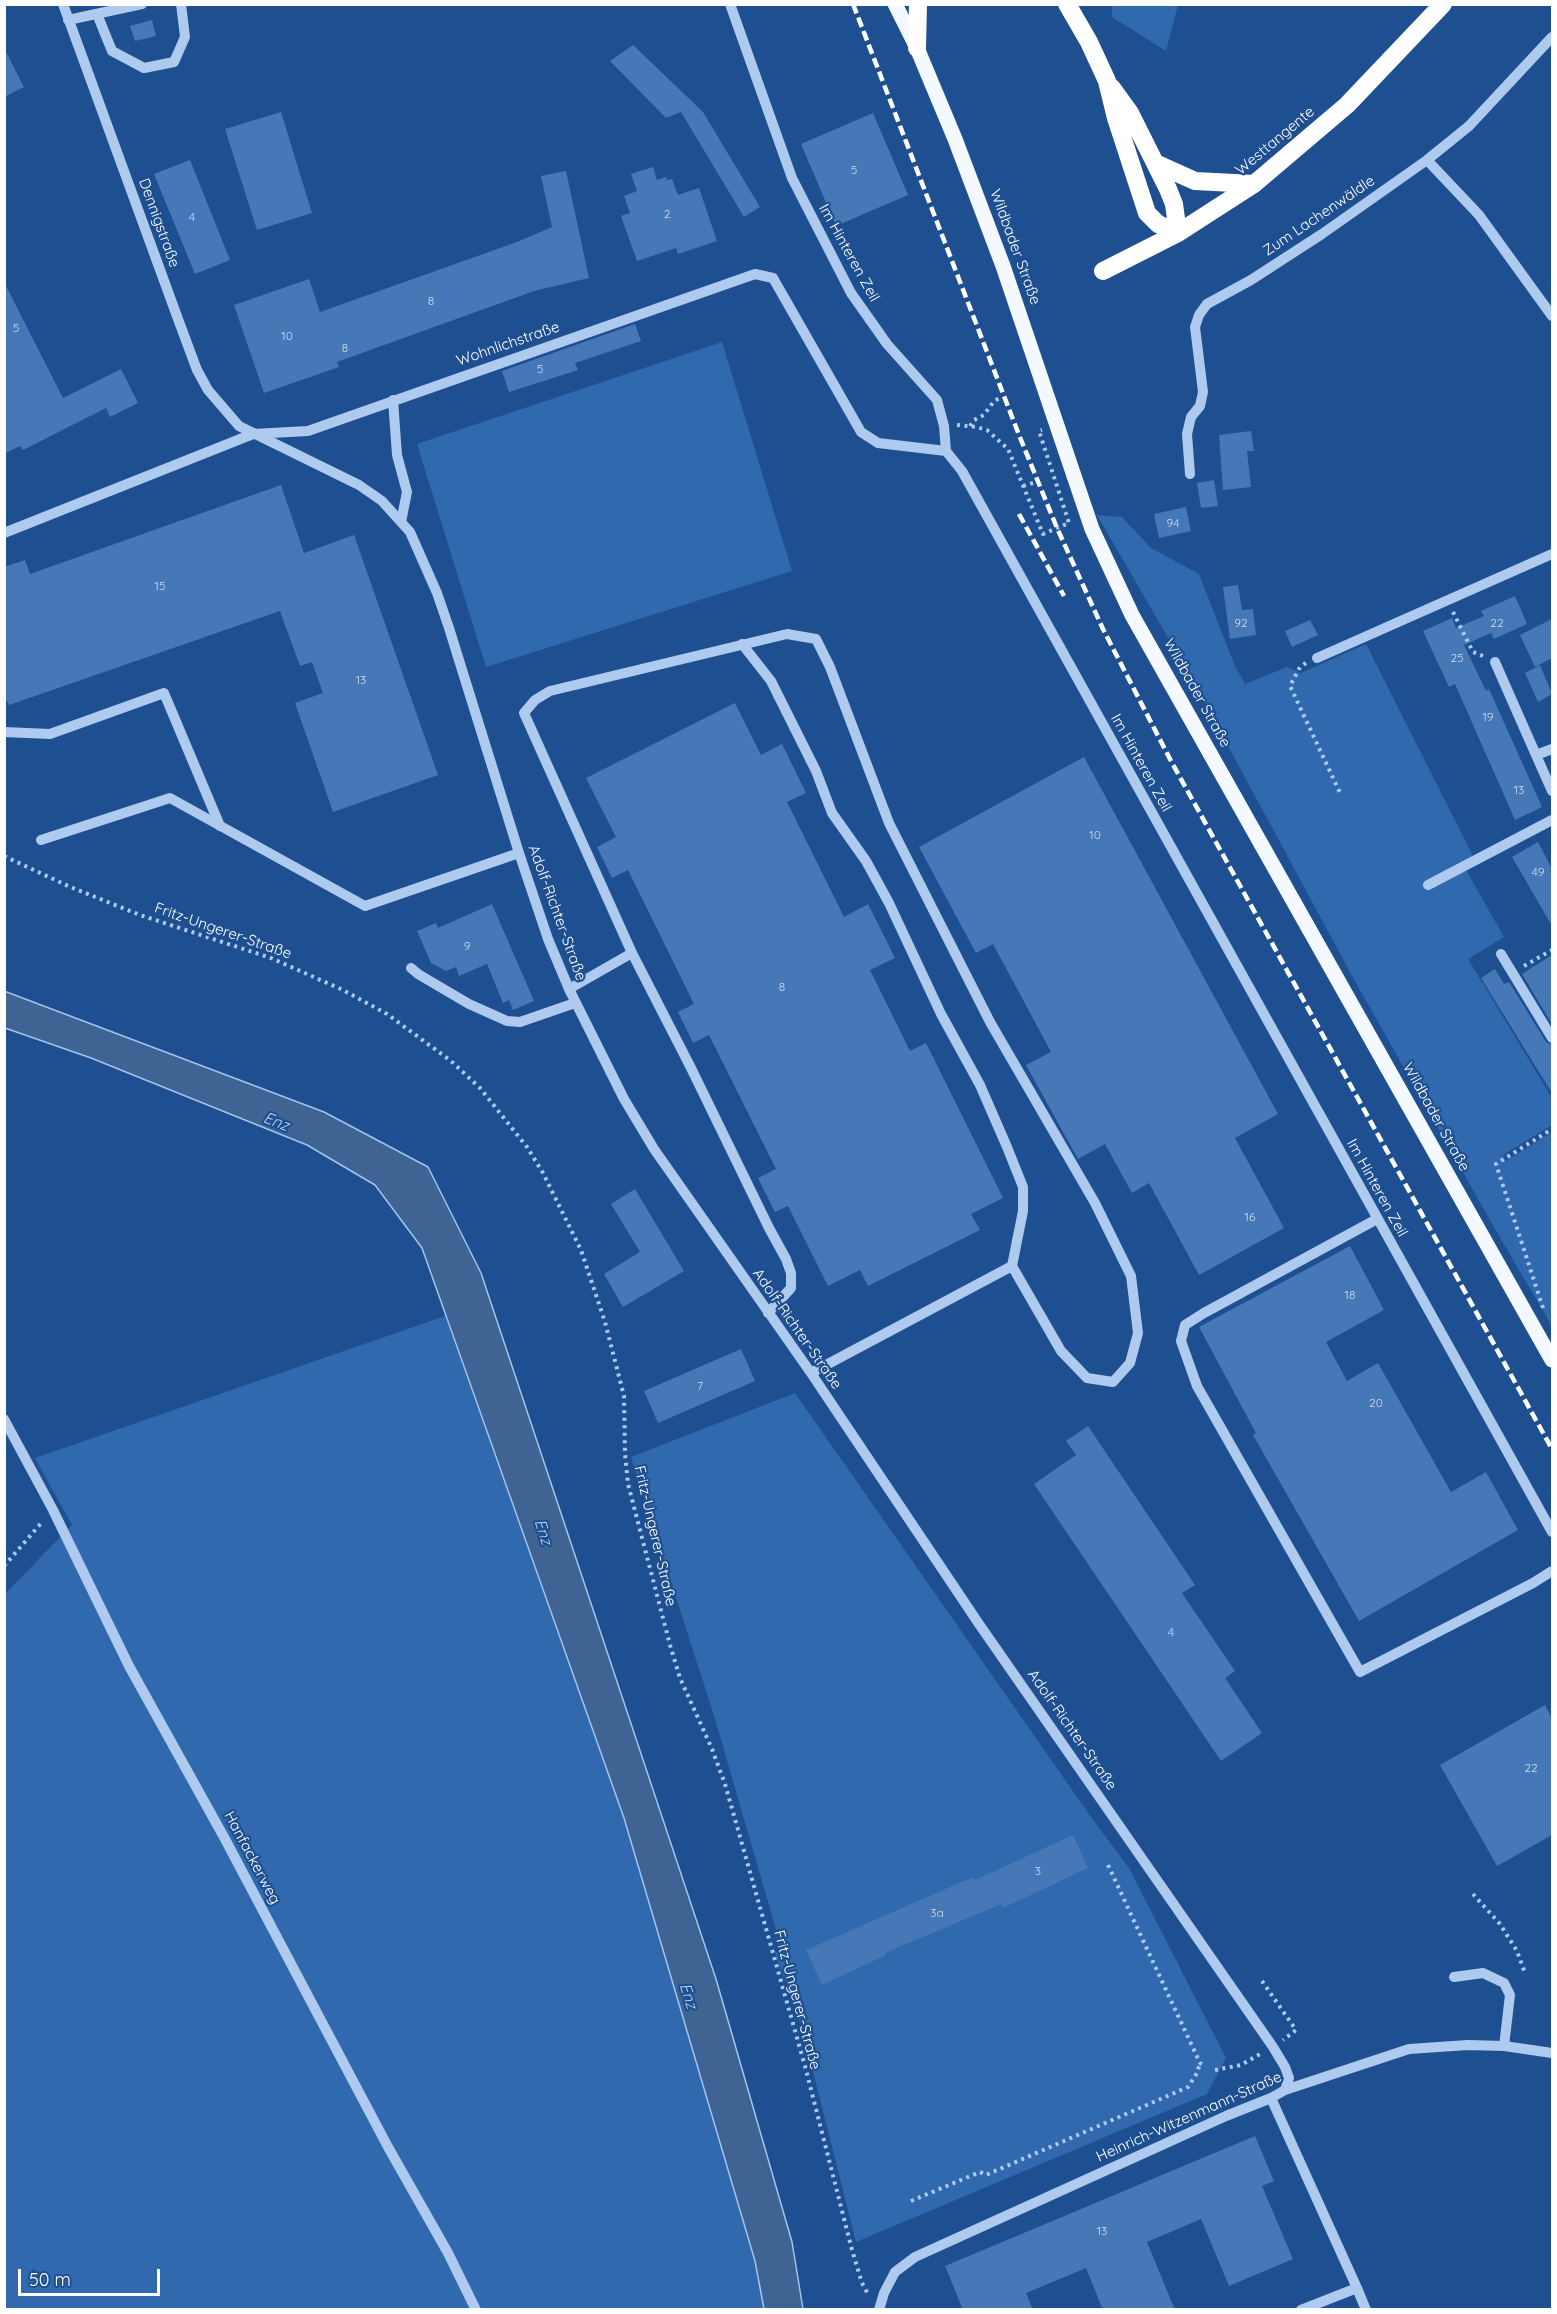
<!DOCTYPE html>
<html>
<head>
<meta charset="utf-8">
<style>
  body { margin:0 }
  #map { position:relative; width:1557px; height:2314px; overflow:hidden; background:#1e4f90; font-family:Quicksand,sans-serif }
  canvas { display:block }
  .frame { position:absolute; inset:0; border:6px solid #fff; pointer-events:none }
  .scale { position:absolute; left:18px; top:2269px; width:142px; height:27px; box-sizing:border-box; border:3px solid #fff; border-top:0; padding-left:8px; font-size:18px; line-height:21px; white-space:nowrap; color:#fff; -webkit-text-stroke:4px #1e4f90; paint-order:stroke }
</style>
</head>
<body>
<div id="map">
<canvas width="1557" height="2314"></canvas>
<div class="frame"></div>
<div class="scale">50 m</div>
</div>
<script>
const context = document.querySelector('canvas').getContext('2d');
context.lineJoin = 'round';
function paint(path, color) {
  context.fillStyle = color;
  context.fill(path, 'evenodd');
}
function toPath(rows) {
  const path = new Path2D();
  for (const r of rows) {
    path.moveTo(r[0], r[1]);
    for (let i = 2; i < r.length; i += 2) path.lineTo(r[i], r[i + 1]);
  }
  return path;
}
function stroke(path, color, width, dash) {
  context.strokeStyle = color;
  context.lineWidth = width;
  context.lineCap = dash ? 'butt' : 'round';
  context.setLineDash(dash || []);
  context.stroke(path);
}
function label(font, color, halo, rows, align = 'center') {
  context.font = font + ' Quicksand,sans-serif';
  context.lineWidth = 4.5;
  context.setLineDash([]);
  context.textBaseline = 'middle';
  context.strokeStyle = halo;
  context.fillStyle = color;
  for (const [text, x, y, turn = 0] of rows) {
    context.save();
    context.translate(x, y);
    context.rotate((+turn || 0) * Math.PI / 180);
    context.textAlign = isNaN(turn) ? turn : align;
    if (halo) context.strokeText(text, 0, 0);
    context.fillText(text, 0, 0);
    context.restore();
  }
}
paint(toPath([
  [1112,5,1178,5,1166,51,1112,17],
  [722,342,792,571,486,667,417,444],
  [1097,515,1122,517,1151,548,1199,574,1235,666,1245,684,1287,667,1301,673,1366,644,1477,864,1466,870,1504,937,1468,959,1552,1098,1552,1125,1503,1155,1506,1161,1552,1132,1552,1326,1491,1222,1351,974,1193,681],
  [445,1316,624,1818,755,2261,764,2309,5,2310,5,1594,72,1525,35,1458],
  [795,1393,1091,1817,1129,1868,1226,2058,1207,2094,856,2242,802,2028,775,1953,782,1950,715,1719,631,1457]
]), '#3169ae');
const water = toPath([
  [4,991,324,1112,428,1167,481,1273,716,1979,792,2242,803,2309,764,2309,755,2261,624,1818,422,1248,375,1185,307,1145,91,1058,5,1028,4,991]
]);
paint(water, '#3f6392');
stroke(water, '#a1c5ef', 1.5);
paint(toPath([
  [152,20,156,36,135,41,130,26],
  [633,45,703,112,760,207,744,217,681,112,666,118,610,61],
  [4,48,24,87,4,97],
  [281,112,312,213,257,230,225,129],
  [873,113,908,195,836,226,801,144],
  [190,160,230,260,195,274,154,174],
  [653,167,657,180,666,177,667,180,672,179,678,195,699,188,717,241,678,254,676,248,637,261,621,216,630,213,624,196,637,191,631,174],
  [566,171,589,278,534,291,337,362,339,367,264,393,234,305,309,279,320,312,517,242,552,227,541,176],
  [4,282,63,398,121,369,138,403,110,417,106,408,23,450,20,446,4,454],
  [635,324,641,341,575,363,578,370,509,392,502,371],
  [1251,431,1254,451,1247,451,1251,487,1223,490,1219,435],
  [1214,480,1218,506,1201,508,1197,483],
  [281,485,304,553,354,535,438,775,333,812,295,703,323,693,312,662,300,666,280,611,9,705,4,695,4,567,25,560,30,574],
  [1186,507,1191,531,1159,538,1154,514],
  [1238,585,1242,610,1253,609,1256,635,1230,639,1223,587],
  [1515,596,1527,624,1494,639,1491,633,1464,645,1486,691,1489,689,1542,807,1515,820,1455,684,1449,687,1423,631,1452,618,1456,628,1484,616,1481,611],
  [1552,619,1552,658,1535,667,1520,635],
  [1310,620,1318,635,1292,647,1285,631],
  [1540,665,1552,694,1538,702,1525,673],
  [735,703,761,755,782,744,806,793,787,802,844,917,868,904,895,958,870,970,910,1051,926,1043,1003,1198,971,1214,980,1230,868,1286,860,1270,828,1286,788,1206,775,1212,758,1178,776,1169,709,1035,693,1043,678,1012,694,1004,628,870,612,878,597,847,616,837,586,778],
  [1084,757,1278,1114,1235,1138,1284,1228,1199,1275,1149,1183,1132,1193,1105,1144,1078,1159,1026,1065,1051,1052,993,944,976,953,919,847],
  [1538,842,1552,869,1552,926,1512,857],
  [492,904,534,1001,513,1010,509,1000,503,1003,487,964,459,976,456,967,446,971,431,963,417,931,436,923,438,928],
  [1552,955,1552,1024,1522,974],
  [1495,969,1504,984,1509,982,1546,1042,1552,1045,1552,1093,1481,978],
  [635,1189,684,1271,623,1307,604,1274,640,1252,611,1204],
  [1350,1246,1384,1310,1326,1342,1347,1381,1378,1363,1451,1492,1486,1472,1518,1530,1359,1621,1253,1435,1256,1433,1199,1327],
  [741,1349,755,1381,658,1423,644,1391],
  [1088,1426,1195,1585,1182,1593,1235,1671,1225,1678,1262,1733,1221,1761,1034,1484,1076,1455,1066,1441],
  [1545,1705,1552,1719,1552,1835,1497,1866,1440,1765],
  [1073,1835,1088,1868,1003,1908,1001,1904,885,1953,886,1955,822,1985,806,1950,973,1877,975,1880],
  [1255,2136,1274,2181,1262,2186,1293,2259,1229,2286,1201,2219,1147,2242,1175,2310,1103,2310,1086,2268,1026,2293,1033,2310,963,2310,945,2266]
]), '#4678b8');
stroke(toPath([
  [957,425,976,427,987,430,1008,449,1043,534,1069,523,1039,431,1042,430],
  [970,426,974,420,984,415,994,401,1000,398],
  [1023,486,1033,483],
  [1453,612,1473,652,1483,656],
  [1306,663,1300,667,1290,686,1341,795],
  [4,856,68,886,140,915,271,958,343,990,387,1014,451,1061,480,1088,527,1147,543,1173,581,1250,605,1322,624,1396,625,1454,628,1484,670,1645,680,1678,712,1749,725,1784,805,2066,852,2250,862,2283,868,2294],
  [1524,966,1552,950],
  [1543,1308,1496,1164,1552,1129],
  [4,1566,43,1521],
  [1108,1865,1200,2063,1206,2066],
  [1473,1894,1500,1924,1517,1951,1525,1973],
  [1262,1981,1296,2030,1283,2040],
  [1215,2070,1241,2065,1262,2053],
  [911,2201,980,2172,986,2175,1188,2087,1197,2073,1200,2063]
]), '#aecaee', 4, [3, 4.5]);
stroke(toPath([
  [63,4,178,319,197,370,208,390,239,426,359,485,382,501,410,532,437,593,449,628,519,853,548,939,569,989,624,1099,654,1149,811,1373,979,1624,1273,2047,1285,2067,1289,2078,1285,2090],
  [730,4,792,178,851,293,887,344,937,400,944,426,946,451,962,471,1552,1532],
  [97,14,112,51,144,68,174,62,185,37,181,4],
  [68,20,142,4],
  [1427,160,1479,215,1552,316],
  [393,400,397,455,407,492,401,522],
  [1190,474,1187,434,1191,417,1200,406,1203,392,1195,327,1199,315,1207,304,1251,280,1322,234,1427,160,1469,126,1552,37],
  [4,533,253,434,308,431,755,274,773,278,861,432,878,443,946,451],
  [742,644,771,681,816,771,832,813,866,861,889,903,941,1014,980,1085,1007,1147,1023,1187,1023,1211,1012,1266],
  [1317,658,1552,554],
  [1495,662,1536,755,1552,749],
  [4,732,50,734,164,693,220,826],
  [1536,755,1552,791],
  [41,840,170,798,365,906,519,853],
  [1428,885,1552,820],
  [632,953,691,1068,769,1228,786,1259,791,1273,791,1288,768,1313],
  [1501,954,1552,1038],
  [411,968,418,974,469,1004,507,1021,520,1022,575,1003],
  [569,989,632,953,524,713,535,700,550,691,787,634,816,639,830,667,889,823,990,1022,1095,1203,1131,1276,1138,1333,1130,1363,1113,1382,1087,1378,1061,1351,1012,1266,811,1373],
  [1377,1219,1204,1313,1185,1325,1181,1341,1197,1386,1360,1672,1533,1583,1552,1571],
  [4,1419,53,1510,129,1666,225,1839,388,2147,448,2253,476,2310],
  [1454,1977,1483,1973,1504,1983,1510,1995,1504,2046],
  [1271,2098,1357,2288,1301,2310],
  [1357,2288,1366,2310],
  [879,2310,884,2293,895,2272,915,2257,1226,2116,1271,2098,1285,2090,1409,2049,1468,2045,1504,2046,1552,2053]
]), '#aecaee', 10);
stroke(toPath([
  [895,4,917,48,955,139,1003,266,1092,529,1132,615,1552,1360]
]), '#f4f8ff', 15);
stroke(toPath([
  [1067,4,1089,42,1107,81,1116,118,1147,213,1158,224,1178,233],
  [917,48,918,4],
  [1112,88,1130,113,1168,189,1174,204,1178,233],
  [1155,163,1195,181,1254,184],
  [1103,271,1178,233,1254,184,1347,105,1443,4]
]), '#fff', 18);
stroke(toPath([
  [853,4,1019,435,1057,528,1103,629,1171,761,1552,1449],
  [1019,514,1064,596]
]), '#fff', 4.5, [10, 4.5]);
label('12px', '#d1dded', null, [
  ["5",854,170],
  ["2",667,214],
  ["4",192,217],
  ["8",431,301],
  ["5",16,328],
  ["10",287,336],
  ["8",345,348],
  ["5",540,369],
  ["94",1173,523],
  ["15",160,586],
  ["92",1241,623],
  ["22",1497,623],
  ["25",1457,658],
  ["13",361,680],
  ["19",1488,717],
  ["13",1519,790],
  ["10",1095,835],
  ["49",1538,872],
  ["9",467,946],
  ["8",782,987],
  ["16",1250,1217],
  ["18",1350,1295],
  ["7",700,1386],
  ["20",1376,1403],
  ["4",1171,1632],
  ["22",1531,1768],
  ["3",1038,1871],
  ["3a",937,1913],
  ["13",1102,2231]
]);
label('15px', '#fff', '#1e4f90', [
  ["Westtangente",1275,141,-40],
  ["Zum Lachenwäldle",1319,216,-34],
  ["Dennigstraße",159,223,70],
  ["Wildbader Straße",1015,247,70],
  ["Im Hinteren Zeil",849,253,61],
  ["Wohnlichstraße",508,344,-19],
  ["Wildbader Straße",1197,693,61],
  ["Im Hinteren Zeil",1141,763,61],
  ["Adolf-Richter-Straße",557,913,70],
  ["Fritz-Ungerer-Straße",223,931,19],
  ["Wildbader Straße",1436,1117,61],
  ["Im Hinteren Zeil",1377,1188,61],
  ["Adolf-Richter-Straße",797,1329,55],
  ["Fritz-Ungerer-Straße",655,1536,77],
  ["Adolf-Richter-Straße",1072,1730,55],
  ["Hanfackerweg",252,1858,62],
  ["Fritz-Ungerer-Straße",797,2000,75],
  ["Heinrich-Witzenmann-Straße",1189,2117,-24]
]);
label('italic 16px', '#bad4f4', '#1e4f90', [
  ["Enz",276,1122,21],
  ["Enz",543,1532,73],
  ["Enz",688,1996,72]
]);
</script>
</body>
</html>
